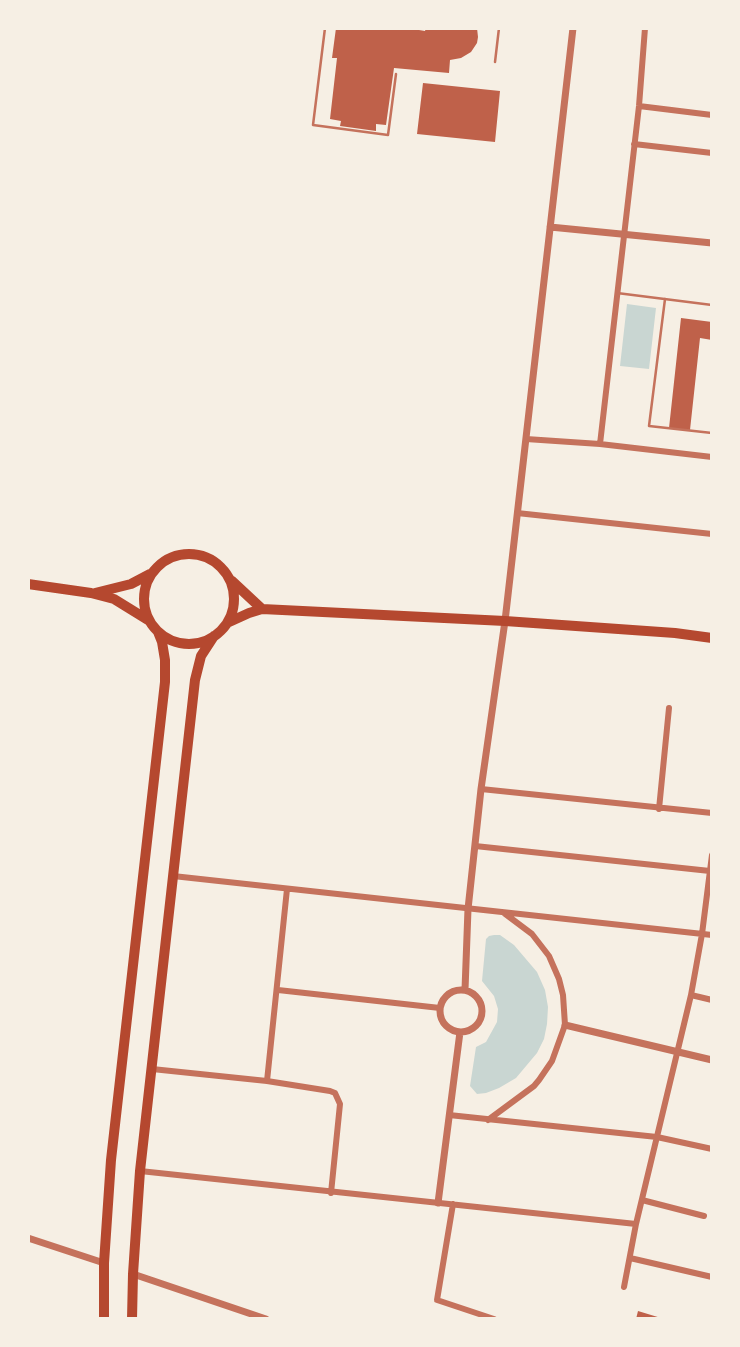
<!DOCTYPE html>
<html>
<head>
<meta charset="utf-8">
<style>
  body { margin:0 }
  #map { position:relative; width:740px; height:1347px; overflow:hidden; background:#f6efe4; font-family:Helvetica,sans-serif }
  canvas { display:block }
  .frame { position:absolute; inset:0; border:30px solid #f6efe4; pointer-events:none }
</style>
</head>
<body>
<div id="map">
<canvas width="740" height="1347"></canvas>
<div class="frame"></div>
</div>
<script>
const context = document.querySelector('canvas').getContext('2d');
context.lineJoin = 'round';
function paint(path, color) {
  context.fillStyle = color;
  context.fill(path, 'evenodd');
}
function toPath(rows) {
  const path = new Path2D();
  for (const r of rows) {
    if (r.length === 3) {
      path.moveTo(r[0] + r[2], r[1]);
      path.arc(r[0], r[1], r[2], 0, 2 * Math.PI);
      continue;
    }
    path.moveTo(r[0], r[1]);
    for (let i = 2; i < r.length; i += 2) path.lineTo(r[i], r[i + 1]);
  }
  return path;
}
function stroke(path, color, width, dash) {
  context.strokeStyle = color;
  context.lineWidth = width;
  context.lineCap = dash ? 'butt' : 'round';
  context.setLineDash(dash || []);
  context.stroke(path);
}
paint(toPath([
  [627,304,656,308,649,369,620,366],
  [494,935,500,935,514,945,537,972,545,990,548,1007,547,1024,544,1039,537,1053,516,1078,499,1088,486,1093,477,1094,470,1086,476,1047,486,1042,497,1022,498,1009,494,996,482,981,486,939,489,936]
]), '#c9d6d2');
paint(toPath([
  [336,28,407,28,425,31,426,28,477,28,478,37,477,43,471,52,461,58,450,60,449,73,394,68,386,125,376,124,376,131,340,126,341,121,330,119,337,58,332,58],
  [423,83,500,91,495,142,417,134],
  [681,318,712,322,712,340,700,338,690,430,669,428],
  [638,1311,661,1318,661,1319,636,1319]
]), '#bf614a');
stroke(toPath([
  [325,28,313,125,388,135,396,74],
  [495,62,499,28],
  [617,293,712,305],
  [665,299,649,426,712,433]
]), '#c5725c', 2.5);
stroke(toPath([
  [639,106,712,115],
  [634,144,712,153],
  [526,439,600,444,712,457],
  [600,444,639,106,645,28],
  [517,513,712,534],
  [481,789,712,813],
  [659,809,669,708],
  [475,846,710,871],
  [173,876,712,935],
  [278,990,440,1008],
  [691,995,712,1000],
  [152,1069,267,1081,330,1091,335,1093,340,1104,331,1193],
  [267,1081,287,889],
  [449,1115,657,1137,712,1149],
  [488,1120,534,1086,539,1080,552,1061,565,1025,563,995,559,979,549,956,532,934,504,913],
  [140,1171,636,1224],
  [642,1200,704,1216],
  [453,1204,437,1300,494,1319],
  [630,1258,712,1277],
  [624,1287,636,1224,691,995,702,934,712,855]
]), '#c5725c', 6);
stroke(toPath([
  [550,227,712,243],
  [461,1011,21],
  [465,990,468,909,481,789,505,621,573,28],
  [565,1025,712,1060],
  [438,1203,460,1032],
  [28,1238,104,1263],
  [133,1274,266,1319]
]), '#c5725c', 7);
stroke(toPath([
  [189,599,45],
  [232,581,262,609],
  [28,584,91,593,114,599,148,620],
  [95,593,131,584,150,574],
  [227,623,249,613,262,609,505,621,675,633,712,638],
  [104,1319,104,1263,111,1160,165,682,165,660,162,642,158,632],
  [132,1319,133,1274,140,1171,195,680,201,656,214,636]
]), '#b5482f', 10);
</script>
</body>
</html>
